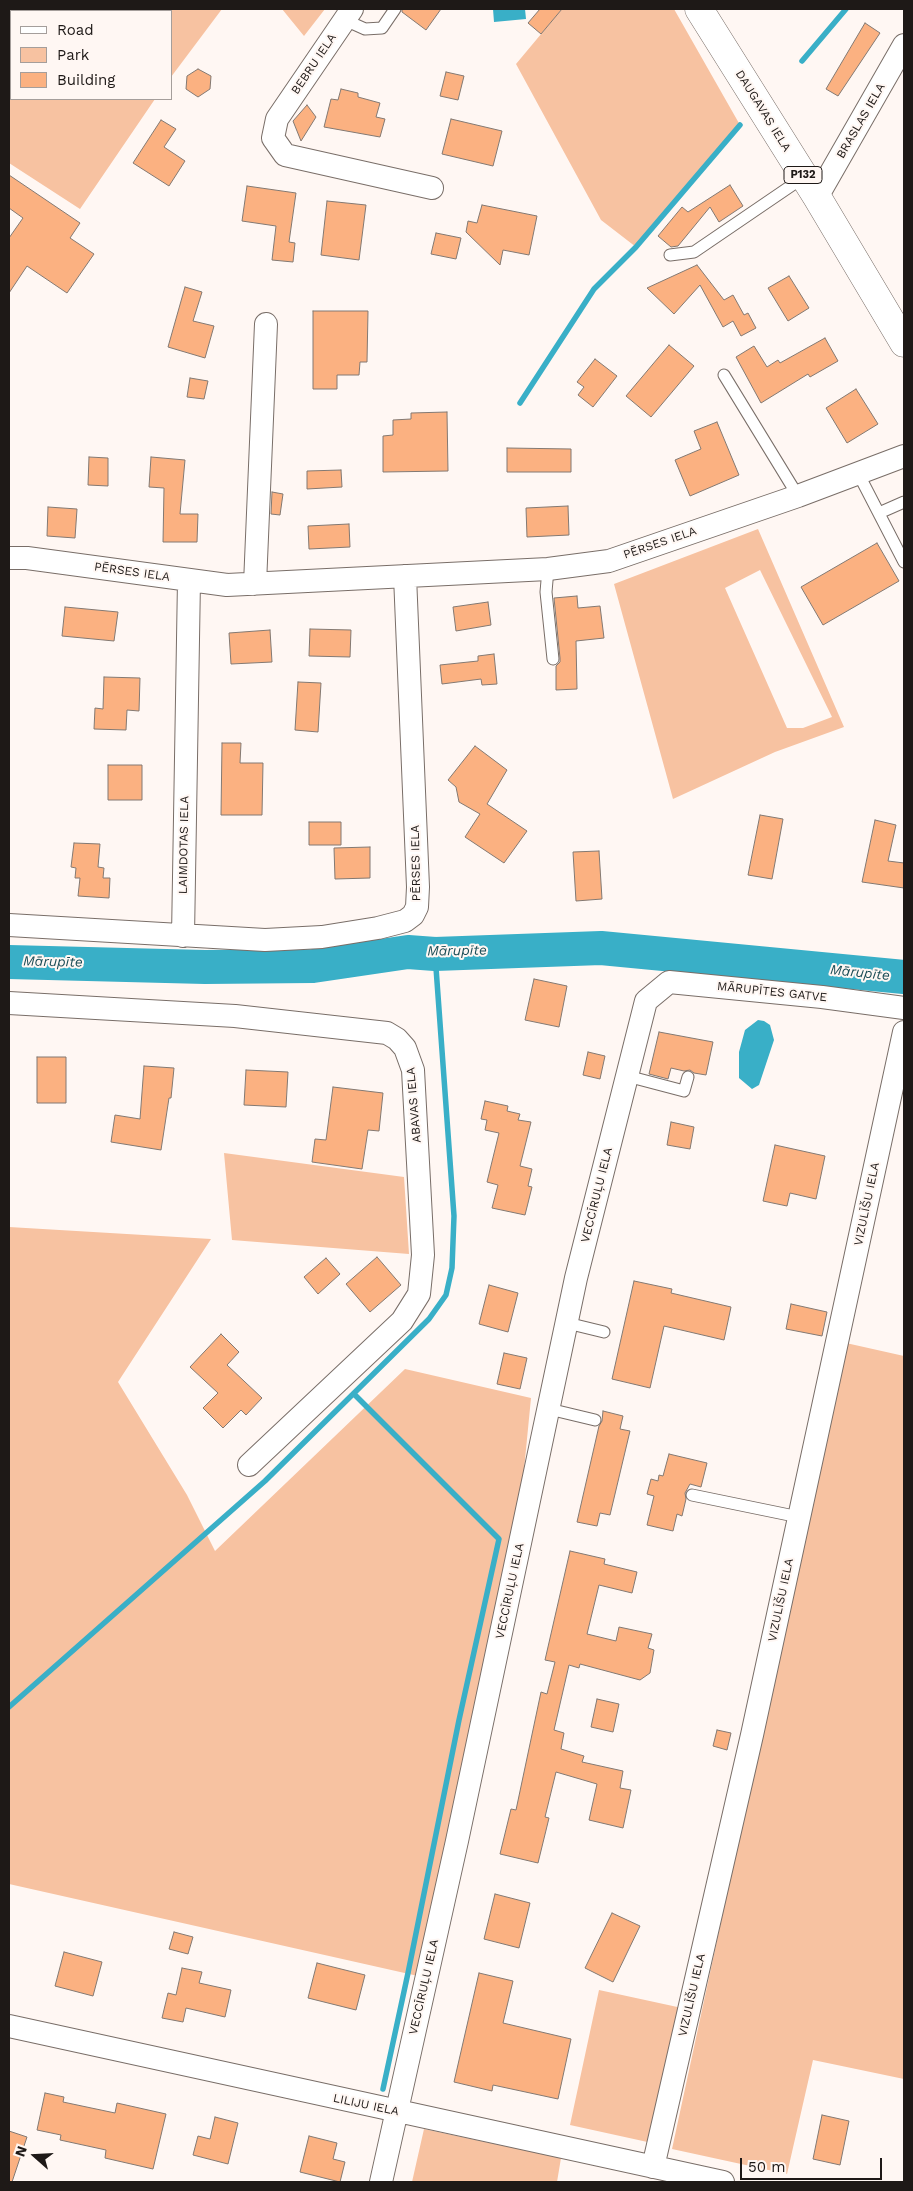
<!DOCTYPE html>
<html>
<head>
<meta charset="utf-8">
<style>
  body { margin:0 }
  #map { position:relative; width:913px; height:2191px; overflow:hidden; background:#fff7f3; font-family:"Work Sans",sans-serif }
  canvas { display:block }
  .frame { position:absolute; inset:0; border:10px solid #1e1917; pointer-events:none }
  .legend { position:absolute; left:10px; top:10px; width:162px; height:90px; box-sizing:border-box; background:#fff7f3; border:1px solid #a59e9b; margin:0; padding:6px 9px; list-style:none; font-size:15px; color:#1e1917 }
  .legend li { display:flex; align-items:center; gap:10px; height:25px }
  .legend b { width:25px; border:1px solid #a59e9b }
  .north { position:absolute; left:10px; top:2131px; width:50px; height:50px; -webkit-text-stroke:4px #fff7f3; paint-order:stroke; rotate:289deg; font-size:14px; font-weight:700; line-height:20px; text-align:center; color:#1e1917 }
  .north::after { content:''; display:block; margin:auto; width:18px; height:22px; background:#1e1917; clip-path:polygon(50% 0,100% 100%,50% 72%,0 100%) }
  .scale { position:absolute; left:740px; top:2158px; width:142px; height:22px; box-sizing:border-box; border:2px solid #1e1917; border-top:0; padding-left:6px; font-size:15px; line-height:18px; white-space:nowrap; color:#1e1917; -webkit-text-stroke:4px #fff7f3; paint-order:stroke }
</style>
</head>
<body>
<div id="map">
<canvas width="913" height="2191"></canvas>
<div class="frame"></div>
<ul class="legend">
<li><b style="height:6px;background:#fff"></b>Road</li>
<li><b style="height:14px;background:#f7c2a1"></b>Park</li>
<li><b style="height:14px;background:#fbb181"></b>Building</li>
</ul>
<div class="north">N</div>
<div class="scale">50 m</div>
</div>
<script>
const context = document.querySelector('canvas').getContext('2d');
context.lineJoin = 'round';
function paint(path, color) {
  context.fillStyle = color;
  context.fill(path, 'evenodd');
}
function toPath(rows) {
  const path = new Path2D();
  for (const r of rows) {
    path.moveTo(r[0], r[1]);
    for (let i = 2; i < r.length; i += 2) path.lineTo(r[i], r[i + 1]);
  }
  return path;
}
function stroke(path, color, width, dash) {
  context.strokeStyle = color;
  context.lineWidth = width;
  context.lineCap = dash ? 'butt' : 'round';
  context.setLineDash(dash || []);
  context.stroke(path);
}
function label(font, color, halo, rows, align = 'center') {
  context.font = font + ' "Work Sans",sans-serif';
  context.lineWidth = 4;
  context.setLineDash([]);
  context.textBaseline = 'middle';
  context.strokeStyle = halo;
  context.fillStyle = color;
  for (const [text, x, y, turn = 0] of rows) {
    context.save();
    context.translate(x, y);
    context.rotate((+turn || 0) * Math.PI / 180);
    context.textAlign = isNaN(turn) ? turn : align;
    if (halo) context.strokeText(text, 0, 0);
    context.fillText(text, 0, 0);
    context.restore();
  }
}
paint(toPath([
  [9,9,222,9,171,77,171,11,11,11,11,99,155,99,80,209,9,163],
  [282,9,325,9,304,36],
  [562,9,674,9,740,125,636,247,601,220,516,64],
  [758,529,844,727,775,752,673,799,614,584],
  [760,570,832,717,803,728,787,728,725,588],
  [224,1153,404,1177,409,1254,232,1240],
  [9,1227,211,1239,118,1382,187,1495,215,1551,405,1369,531,1398,518,1531,418,1976,9,1884],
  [846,1343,904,1356,904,2079,813,2060,787,2174,672,2149],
  [599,1990,682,2008,652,2143,570,2125],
  [424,2129,561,2158,557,2182,412,2182]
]), '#f7c2a1');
paint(toPath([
  [493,9,525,9,526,19,494,22],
  [758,1020,764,1021,770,1025,774,1040,759,1085,752,1089,739,1078,739,1052,745,1030]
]), '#39afc7');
stroke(toPath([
  [802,61,846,9],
  [520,403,594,289,636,247,740,125],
  [354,1394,499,1539,459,1720,408,1973,383,2089],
  [9,1707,265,1481,429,1319,446,1295,452,1268,454,1216,435,954]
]), '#39afc7', 5.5);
stroke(toPath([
  [9,962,205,967,313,966,408,952,435,954,601,948,904,977]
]), '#39afc7', 34);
const building = toPath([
  [402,9,441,9,426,30,402,12,402,9],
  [540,9,562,9,541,34,528,23,540,9],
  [865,23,880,33,838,96,826,89,865,23],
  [198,69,211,76,210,89,198,97,186,89,187,76,198,69],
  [446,72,464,76,458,100,440,96,446,72],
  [341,89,358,93,358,97,380,103,376,117,385,119,380,137,324,127,331,99,338,100,341,89],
  [307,105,316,117,301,141,293,121,307,105],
  [451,119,502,131,493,166,442,154,451,119],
  [161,120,176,129,164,147,185,161,169,186,133,163,161,120],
  [9,175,80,223,70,238,94,254,67,293,27,266,9,293,9,238,23,218,9,208,9,175],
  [730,185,743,206,719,222,710,207,678,246,671,247,658,236,682,207,688,212,730,185],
  [247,186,296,193,289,242,295,243,293,262,272,260,276,226,242,221,247,186],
  [327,201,366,205,359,260,321,255,327,201],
  [482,205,537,216,529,255,503,250,500,265,466,232,468,221,477,223,482,205],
  [436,233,461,238,456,259,431,254,436,233],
  [697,265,724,300,733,295,744,315,748,313,756,328,741,336,733,321,723,327,700,285,674,314,647,288,697,265],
  [789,276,809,308,788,321,768,288,789,276],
  [185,287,202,292,193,321,214,326,205,358,168,347,185,287],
  [313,311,368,311,367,362,360,362,359,375,337,375,337,389,313,389,313,311],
  [825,338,838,361,810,377,808,374,761,403,736,357,754,346,767,367,778,360,780,363,825,338],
  [669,345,694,366,651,417,626,396,669,345],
  [595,359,617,376,593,407,578,395,584,387,577,382,595,359],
  [190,378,208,381,204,399,187,397,190,378],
  [856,389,878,424,847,443,826,408,856,389],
  [447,412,448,471,383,472,383,436,393,435,393,420,411,419,411,413,447,412],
  [717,422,739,475,690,496,675,460,701,449,694,431,717,422],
  [507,448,571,449,571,472,507,472,507,448],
  [89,457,108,458,108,486,88,485,89,457],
  [151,457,185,460,180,514,198,514,197,542,163,542,164,488,149,487,151,457],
  [341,470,342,487,307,489,307,471,341,470],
  [272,492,283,494,280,515,271,514,272,492],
  [568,506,569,535,527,537,526,508,568,506],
  [48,507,77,509,75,538,47,536,48,507],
  [349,524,350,547,309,549,308,526,349,524],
  [877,543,899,581,823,625,801,587,877,543],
  [577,596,578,608,600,606,604,638,576,641,577,689,556,690,556,666,560,662,560,658,554,598,577,596],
  [488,602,491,625,456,631,453,607,488,602],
  [65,607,118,612,114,641,62,636,65,607],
  [310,629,351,630,350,657,309,656,310,629],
  [270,630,272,662,231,664,229,633,270,630],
  [494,654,497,684,482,685,481,679,442,684,440,665,478,661,478,656,494,654],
  [104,677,140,678,139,711,127,710,126,730,94,729,95,708,103,709,104,677],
  [298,682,321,683,318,732,295,730,298,682],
  [222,743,241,743,240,763,263,763,262,815,221,815,222,743],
  [475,746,507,770,487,804,527,831,504,863,465,837,480,814,459,802,456,787,448,780,475,746],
  [108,765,142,765,142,800,108,800,108,765],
  [760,815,783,819,772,879,748,875,760,815],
  [875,820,896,825,888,861,904,863,904,888,862,882,875,820],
  [309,822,341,822,341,845,309,845,309,822],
  [74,843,100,844,98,867,104,868,103,878,110,878,109,898,78,896,80,878,75,878,76,868,71,867,74,843],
  [370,847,370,878,335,879,334,848,370,847],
  [599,851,602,899,576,901,573,852,599,851],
  [534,979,567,986,559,1027,525,1020,534,979],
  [659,1032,713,1042,706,1075,694,1073,690,1070,684,1071,671,1068,668,1079,649,1074,659,1032],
  [588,1052,605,1056,600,1079,583,1075,588,1052],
  [37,1057,66,1057,66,1103,37,1103,37,1057],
  [144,1066,174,1068,171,1098,169,1098,161,1150,111,1142,115,1115,140,1119,144,1066],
  [246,1070,288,1072,286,1107,244,1105,246,1070],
  [333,1087,383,1093,379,1131,368,1130,362,1169,312,1162,315,1139,326,1140,333,1087],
  [485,1101,508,1106,507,1111,520,1114,518,1120,531,1122,520,1166,532,1169,528,1186,532,1187,525,1215,492,1208,498,1185,487,1182,499,1133,485,1130,487,1120,481,1119,485,1101],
  [671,1122,694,1127,690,1149,667,1145,671,1122],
  [775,1145,825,1156,816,1199,790,1193,787,1206,763,1201,775,1145],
  [377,1257,401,1285,370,1312,346,1284,377,1257],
  [326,1258,340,1274,318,1294,304,1277,326,1258],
  [634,1281,672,1289,671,1293,731,1307,724,1340,664,1326,650,1388,612,1379,634,1281],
  [489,1285,518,1293,508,1332,479,1324,489,1285],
  [791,1304,827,1312,822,1336,786,1329,791,1304],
  [221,1334,239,1352,227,1365,262,1398,246,1415,241,1410,223,1428,203,1408,218,1393,190,1367,221,1334],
  [504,1353,527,1358,520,1389,497,1384,504,1353],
  [603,1411,623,1416,620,1429,630,1431,610,1515,600,1513,597,1526,577,1522,599,1426,602,1421,603,1411],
  [669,1454,707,1463,701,1487,690,1484,685,1493,686,1499,682,1516,677,1514,673,1531,647,1525,654,1496,647,1494,651,1479,658,1481,659,1475,663,1476,669,1454],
  [570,1551,605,1559,604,1564,637,1572,632,1593,599,1585,587,1634,616,1641,619,1627,652,1634,648,1648,654,1650,650,1673,640,1680,580,1664,579,1668,569,1665,554,1730,564,1733,561,1749,584,1756,582,1762,623,1771,620,1788,631,1790,623,1828,589,1820,597,1784,556,1772,545,1817,549,1818,538,1863,500,1854,511,1809,516,1810,541,1692,547,1694,555,1662,545,1660,570,1551],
  [597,1699,619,1704,613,1732,591,1727,597,1699],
  [717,1730,731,1733,727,1750,713,1746,717,1730],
  [495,1894,530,1903,519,1948,484,1939,495,1894],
  [612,1913,640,1926,613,1982,585,1968,612,1913],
  [174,1932,193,1937,188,1954,169,1949,174,1932],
  [64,1952,102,1962,93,1996,55,1986,64,1952],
  [317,1963,365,1975,356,2010,308,1998,317,1963],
  [182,1968,202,1972,199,1983,231,1990,225,2017,186,2008,183,2022,162,2018,168,1993,176,1995,182,1968],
  [479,1973,513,1981,503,2023,571,2039,558,2099,493,2085,492,2091,454,2082,479,1973],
  [45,2093,64,2097,63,2102,115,2113,117,2103,166,2114,153,2169,105,2158,106,2150,60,2140,61,2135,37,2130,45,2093],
  [822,2115,849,2121,840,2165,813,2159,822,2115],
  [215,2117,238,2123,228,2164,193,2155,198,2136,210,2139,215,2117],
  [9,2131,27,2137,12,2182,9,2182,9,2131],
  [309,2136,337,2143,333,2159,345,2162,340,2182,300,2172,309,2136]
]);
paint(building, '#fbb181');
stroke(building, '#837972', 1);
const service = toPath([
  [345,20,365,29,382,28,395,9],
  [670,255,694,252,804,177],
  [724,375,798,496],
  [858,473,904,562],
  [879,513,904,502],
  [548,569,546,592,553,659],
  [627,1076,684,1091,688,1077],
  [567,1323,604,1332],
  [549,1409,595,1420],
  [692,1495,799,1517]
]);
const minor = toPath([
  [352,9,277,119,273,138,285,155,432,188],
  [817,197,904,45],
  [9,558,27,558,227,585,548,569,609,561,798,496,904,456],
  [255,584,266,324],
  [9,925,265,940,322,937,378,928,405,921,413,915,417,907,418,887,405,576],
  [183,936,189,580],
  [9,1003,235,1016,387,1033,397,1039,405,1048,413,1070,423,1255,419,1294,402,1321,249,1465],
  [9,2026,723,2182],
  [653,2167,752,1735,904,1032],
  [381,2182,457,1841,576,1278,646,1001,669,982,822,997,904,1008]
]);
const primary = toPath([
  [699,9,817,197,904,343]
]);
stroke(service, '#796e68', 13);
stroke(minor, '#796e68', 24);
stroke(primary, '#796e68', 29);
stroke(service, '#fff', 11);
stroke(minor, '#fff', 22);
stroke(primary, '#fff', 28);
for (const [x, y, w] of [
  [803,175,38]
]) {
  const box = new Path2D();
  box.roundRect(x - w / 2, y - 8.5, w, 17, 4);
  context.fillStyle = '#fff7f3';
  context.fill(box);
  stroke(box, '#1e1917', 1);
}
label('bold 11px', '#1e1917', null, [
  ["P132",803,175]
]);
label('12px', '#1e1917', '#fff7f3', [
  ["BEBRU IELA",314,64,-56],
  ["DAUGAVAS IELA",763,111,58],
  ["BRASLAS IELA",861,121,-60],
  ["PĒRSES IELA",660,543,-19],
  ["PĒRSES IELA",132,572,8],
  ["LAIMDOTAS IELA",184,845,-89],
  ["PĒRSES IELA",416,863,-91],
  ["MĀRUPĪTES GATVE",772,992,6],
  ["ABAVAS IELA",414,1105,-95],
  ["VECCĪRUĻU IELA",597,1195,-76],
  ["VIZULĪŠU IELA",867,1204,-78],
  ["VECCĪRUĻU IELA",510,1591,-78],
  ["VIZULĪŠU IELA",781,1600,-78],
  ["VECCĪRUĻU IELA",424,1987,-77],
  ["VIZULĪŠU IELA",692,1995,-77],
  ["LILIJU IELA",366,2105,12]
]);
label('italic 14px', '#1a4c56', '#fff7f3', [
  ["Mārupīte",457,951,-1],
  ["Mārupīte",53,962,1],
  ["Mārupīte",860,973,6]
]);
</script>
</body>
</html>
